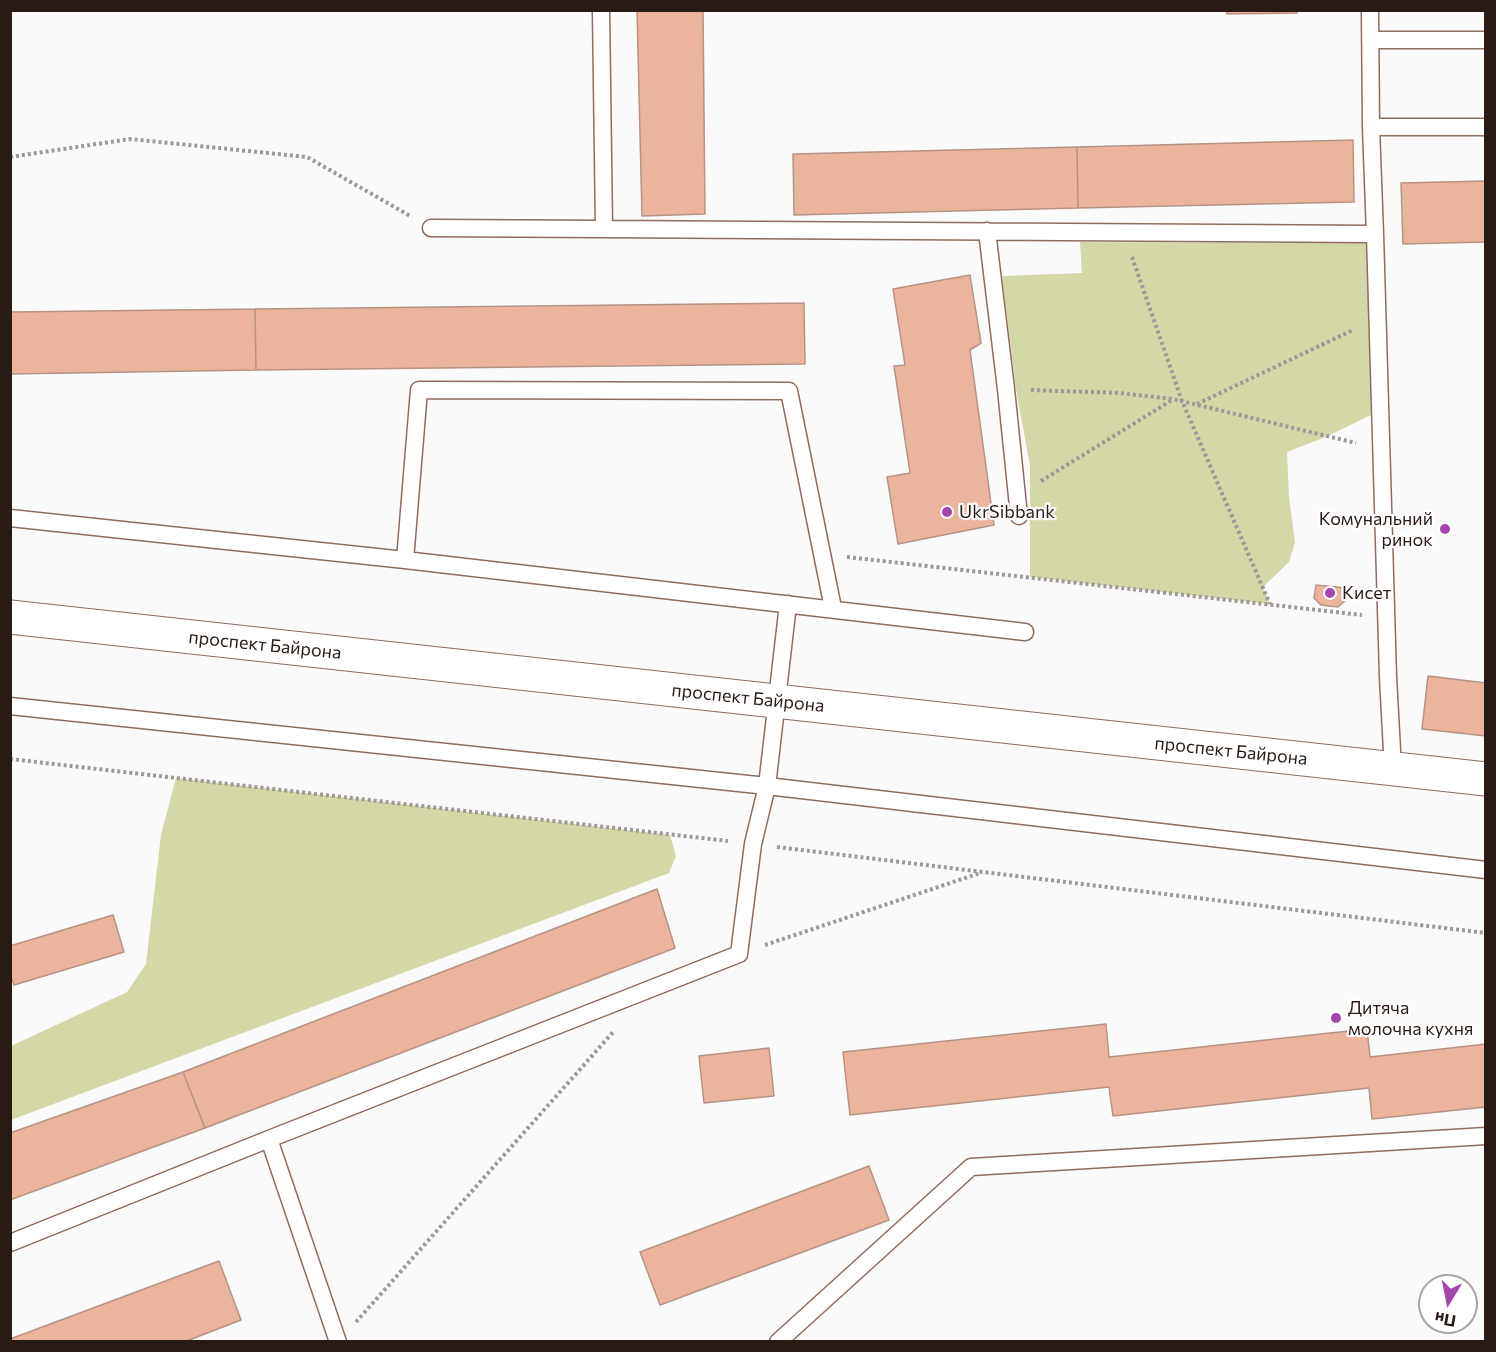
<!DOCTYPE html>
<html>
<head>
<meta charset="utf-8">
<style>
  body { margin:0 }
  #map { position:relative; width:1496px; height:1352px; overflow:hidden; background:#fafafa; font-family:Commissioner,sans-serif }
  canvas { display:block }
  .frame { position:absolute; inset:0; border:12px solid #281b15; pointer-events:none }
  .north { position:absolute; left:1418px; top:1274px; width:60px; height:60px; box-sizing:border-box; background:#fff; border:2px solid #a9a4a1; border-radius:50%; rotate:190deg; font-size:16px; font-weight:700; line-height:24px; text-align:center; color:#281b15 }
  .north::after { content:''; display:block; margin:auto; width:21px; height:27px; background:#a545ac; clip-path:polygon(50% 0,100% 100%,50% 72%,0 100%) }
</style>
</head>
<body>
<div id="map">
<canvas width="1496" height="1352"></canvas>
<div class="frame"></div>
<div class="north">Пн</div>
</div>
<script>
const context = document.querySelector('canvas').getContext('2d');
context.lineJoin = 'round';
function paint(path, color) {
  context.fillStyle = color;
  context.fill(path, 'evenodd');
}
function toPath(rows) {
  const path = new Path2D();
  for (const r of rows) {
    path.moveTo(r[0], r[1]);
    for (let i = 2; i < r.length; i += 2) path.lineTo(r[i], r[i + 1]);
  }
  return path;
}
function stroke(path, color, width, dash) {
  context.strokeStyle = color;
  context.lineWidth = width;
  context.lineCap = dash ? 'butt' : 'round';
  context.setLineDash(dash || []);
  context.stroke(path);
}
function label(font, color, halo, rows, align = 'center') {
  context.font = font + ' Commissioner,sans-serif';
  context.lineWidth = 4.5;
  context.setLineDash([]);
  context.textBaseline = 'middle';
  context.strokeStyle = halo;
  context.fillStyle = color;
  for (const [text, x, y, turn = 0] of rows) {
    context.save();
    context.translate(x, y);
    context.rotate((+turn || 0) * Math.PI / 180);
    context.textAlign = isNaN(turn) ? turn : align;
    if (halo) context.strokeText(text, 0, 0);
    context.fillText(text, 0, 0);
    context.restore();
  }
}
paint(toPath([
  [1080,242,1370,243,1373,414,1328,436,1287,452,1289,497,1295,542,1289,562,1263,587,1270,604,1030,577,1030,466,1016,389,1002,276,1082,273],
  [176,778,670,835,676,856,669,873,11,1120,11,1046,127,992,146,964,161,835]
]), '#d3d8a6');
const building = toPath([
  [637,10,703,10,705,214,642,216,637,10],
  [1227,10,1297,10,1297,13,1227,14,1227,10],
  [1353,140,1354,202,1078,208,1077,147,1353,140],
  [1077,147,1078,208,794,215,793,154,1077,147],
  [1486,181,1486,242,1403,244,1401,183,1486,181],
  [970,275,981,343,970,350,994,525,898,544,887,477,910,473,894,366,905,365,893,289,970,275],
  [804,303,805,364,256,370,255,309,804,303],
  [255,309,256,370,10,374,10,312,255,309],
  [1316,585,1346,588,1345,601,1338,607,1321,605,1314,598,1316,585],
  [1428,676,1486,683,1486,736,1422,729,1428,676],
  [657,889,675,948,205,1128,183,1072,657,889],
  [113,915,124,952,14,985,10,974,10,946,113,915],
  [1106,1024,1109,1057,1367,1029,1370,1057,1486,1044,1486,1107,1372,1119,1369,1088,1113,1116,1109,1087,850,1115,843,1052,1106,1024],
  [769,1048,774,1096,704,1103,699,1056,769,1048],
  [183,1072,205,1128,10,1200,10,1133,183,1072],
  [869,1166,889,1220,660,1305,640,1252,869,1166],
  [219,1261,241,1320,184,1342,10,1342,10,1339,219,1261]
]);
paint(building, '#ebb49c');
stroke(building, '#b69384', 1.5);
const lane = toPath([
  [1370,10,1371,127,1375,234],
  [1370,40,1486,40],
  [1371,127,1486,127],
  [431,228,604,229,601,10],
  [604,229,1375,234,1388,677,1393,769],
  [987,231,1006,389,1019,516],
  [10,518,405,560,1025,632],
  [405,560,419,390,789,391,833,608],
  [10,706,767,786,1486,870],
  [269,1139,338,1342],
  [10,1243,269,1139,739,954,753,844,767,786,788,604],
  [778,1342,971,1167,1486,1136]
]);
const primary = toPath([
  [10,617,1486,779]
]);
stroke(lane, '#8d6d5d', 19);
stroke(primary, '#8d6d5d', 35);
stroke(toPath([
  [10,157,130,139,307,157,412,217],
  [1132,257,1182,401,1270,604],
  [1031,390,1119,393,1173,399,1356,443],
  [1197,404,1353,330],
  [1041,481,1172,400],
  [847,557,1362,615],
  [10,759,728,841],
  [777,847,1486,933],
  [765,945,980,873],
  [356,1322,614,1031]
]), '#9e9896', 4, [3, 3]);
stroke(lane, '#fff', 16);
stroke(primary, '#fff', 33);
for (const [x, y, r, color] of [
  [947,512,6,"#a545ac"],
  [1445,529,6,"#a545ac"],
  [1330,593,6,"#a545ac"],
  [1336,1018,6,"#a545ac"]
]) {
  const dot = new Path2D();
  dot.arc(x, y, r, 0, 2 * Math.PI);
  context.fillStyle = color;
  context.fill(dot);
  stroke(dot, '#fff', 2);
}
label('18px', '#281b15', '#fff', [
  ["UkrSibbank",959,512],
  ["Комунальний",1433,519,"right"],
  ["ринок",1433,540,"right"],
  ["Кисет",1342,593],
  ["Дитяча",1348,1008],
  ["молочна кухня",1348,1029]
], 'left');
label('18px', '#281b15', '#fff', [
  ["проспект Байрона",265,645,6],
  ["проспект Байрона",748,698,6],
  ["проспект Байрона",1231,751,6]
]);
</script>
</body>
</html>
